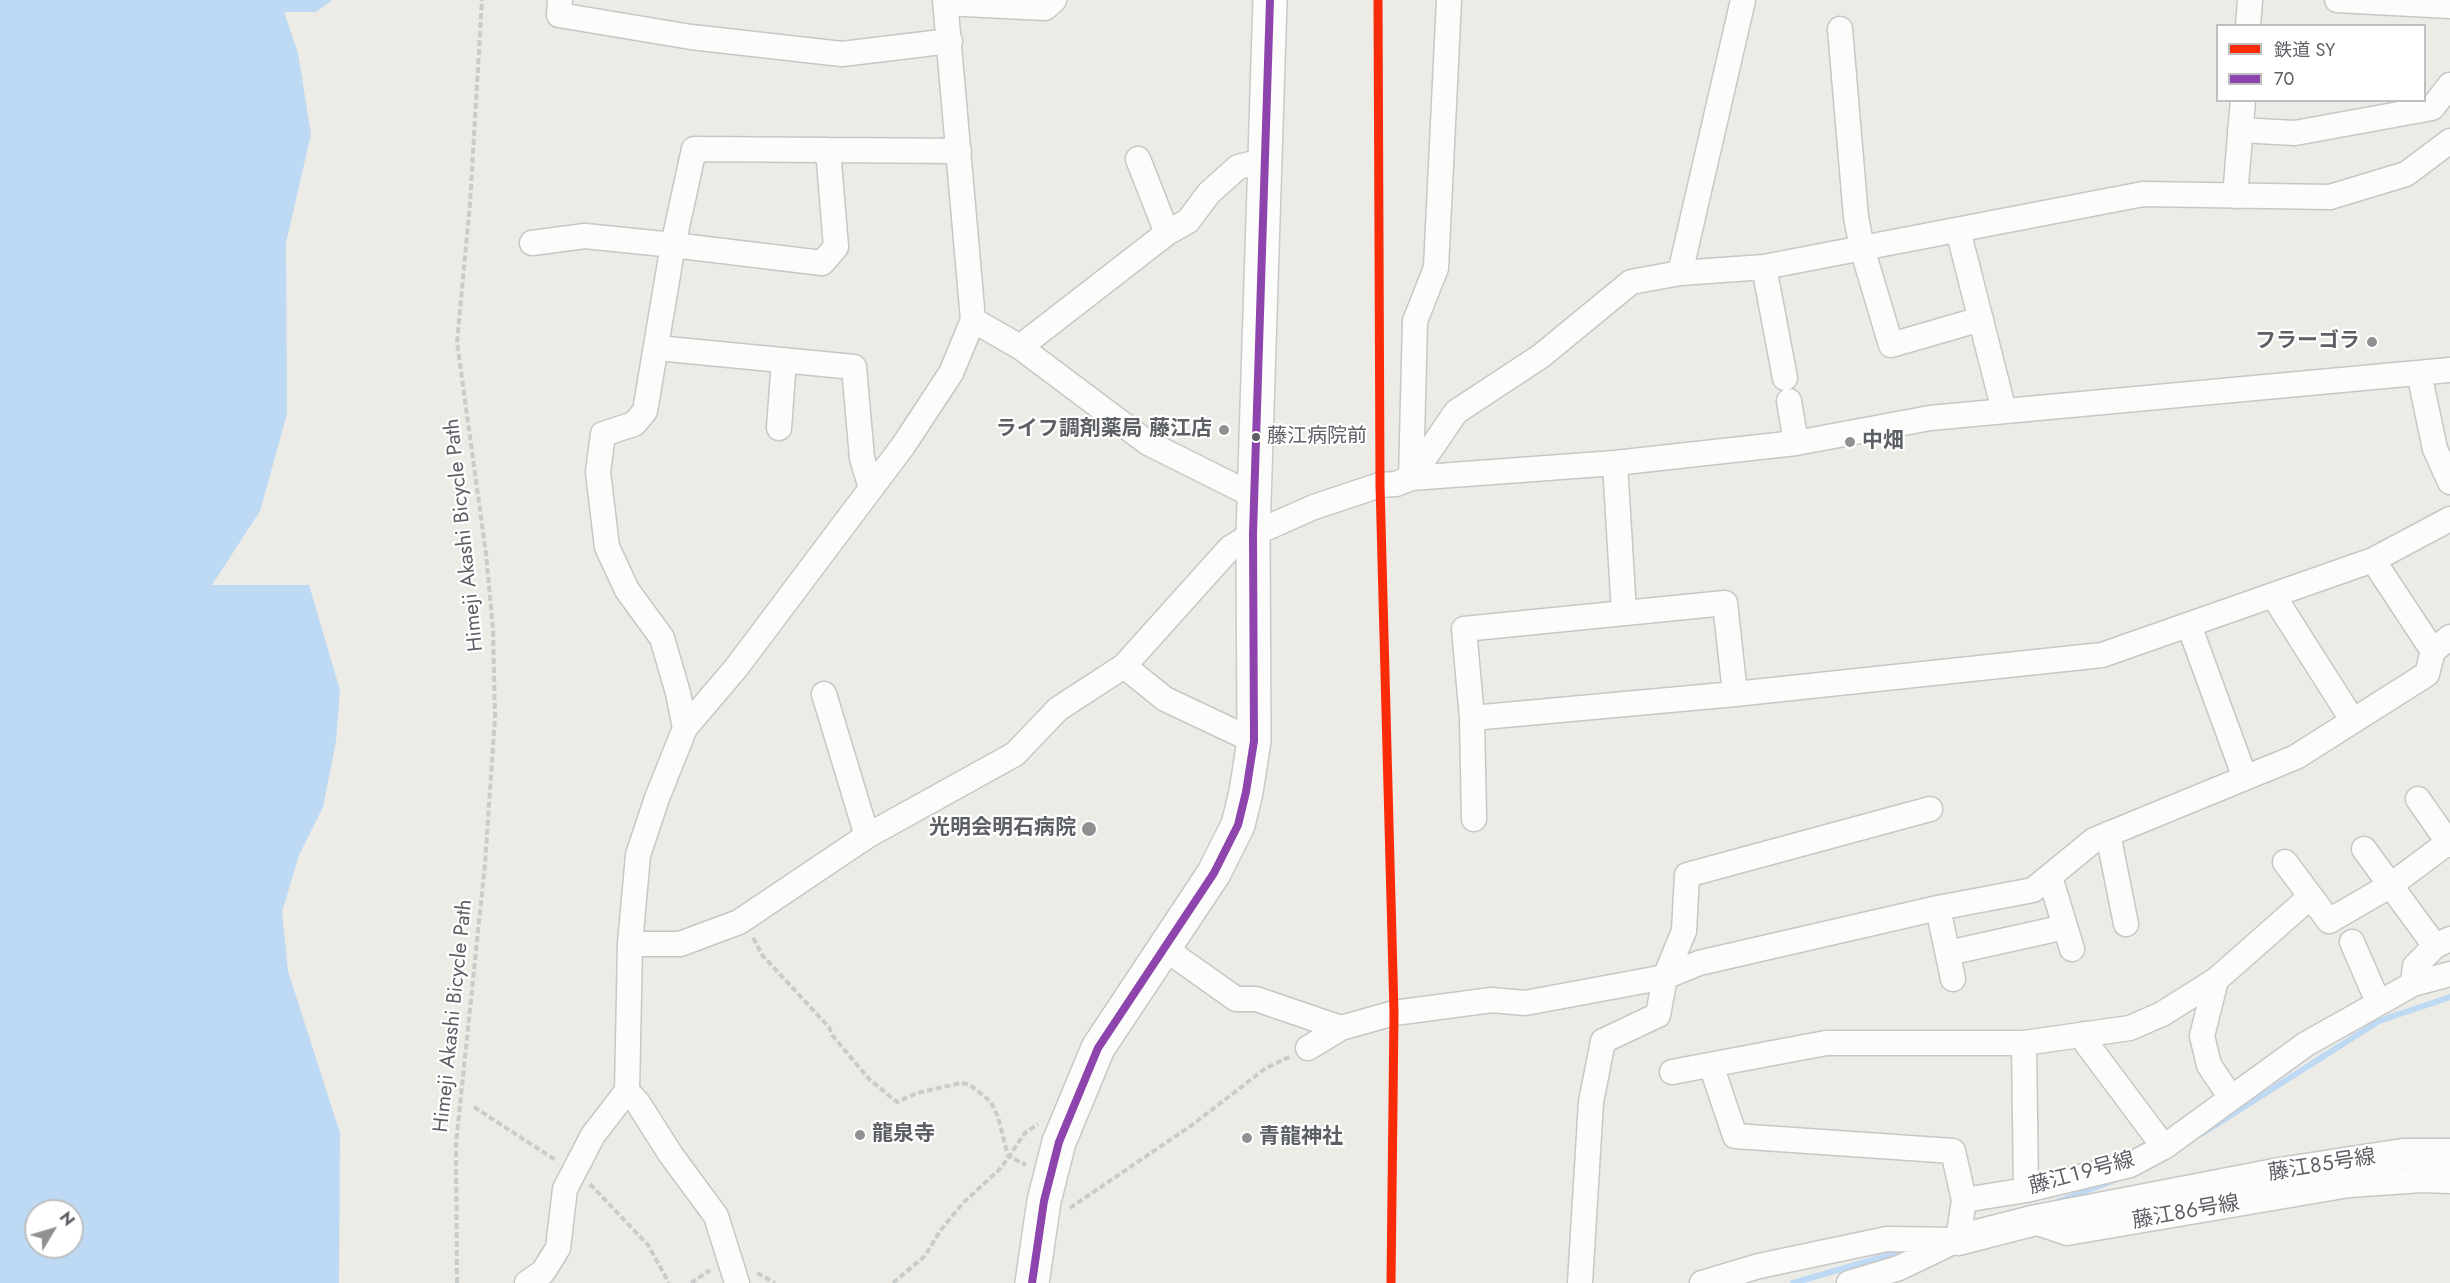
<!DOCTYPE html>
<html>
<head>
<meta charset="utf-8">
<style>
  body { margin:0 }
  #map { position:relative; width:2450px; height:1283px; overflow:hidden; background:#ecebe6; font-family:Jost,"Noto Sans JP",sans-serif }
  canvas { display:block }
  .legend { position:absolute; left:2216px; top:24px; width:210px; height:78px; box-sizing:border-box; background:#fff; border:2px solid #bebfc1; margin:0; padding:8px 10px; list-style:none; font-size:18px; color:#5c5f64 }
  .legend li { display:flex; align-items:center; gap:12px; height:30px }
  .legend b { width:30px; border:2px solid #bebfc1 }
  .north { position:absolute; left:24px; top:1199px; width:60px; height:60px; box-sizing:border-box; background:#fff; border:2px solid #bebfc1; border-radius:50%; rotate:52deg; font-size:16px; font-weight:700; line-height:24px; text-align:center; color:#5c5f64 }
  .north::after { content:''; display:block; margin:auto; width:21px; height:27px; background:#8e9092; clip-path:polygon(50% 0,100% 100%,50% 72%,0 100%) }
</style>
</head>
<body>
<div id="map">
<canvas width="2450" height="1283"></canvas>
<ul class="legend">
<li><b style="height:8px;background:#fa2b08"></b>鉄道 SY</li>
<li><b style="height:8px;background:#8e44ad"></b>70</li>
</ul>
<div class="north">N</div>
</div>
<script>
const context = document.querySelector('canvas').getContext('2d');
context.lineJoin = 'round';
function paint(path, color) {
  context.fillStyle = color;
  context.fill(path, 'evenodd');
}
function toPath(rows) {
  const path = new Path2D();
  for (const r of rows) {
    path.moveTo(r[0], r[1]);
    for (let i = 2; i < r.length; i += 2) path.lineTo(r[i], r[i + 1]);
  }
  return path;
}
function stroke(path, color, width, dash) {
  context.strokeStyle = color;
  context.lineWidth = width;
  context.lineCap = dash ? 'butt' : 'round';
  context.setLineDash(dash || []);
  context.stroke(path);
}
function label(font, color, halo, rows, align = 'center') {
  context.font = font + ' Jost,"Noto Sans JP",sans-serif';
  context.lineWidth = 4.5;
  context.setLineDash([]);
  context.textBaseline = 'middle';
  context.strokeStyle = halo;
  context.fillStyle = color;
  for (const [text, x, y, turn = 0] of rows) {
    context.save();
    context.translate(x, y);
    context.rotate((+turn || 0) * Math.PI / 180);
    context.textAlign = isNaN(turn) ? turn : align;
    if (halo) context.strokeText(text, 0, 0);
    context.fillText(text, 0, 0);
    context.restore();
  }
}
paint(toPath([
  [0,0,332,0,316,12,284,12,298,53,311,134,286,243,287,414,260,511,212,585,309,585,340,690,336,741,323,807,299,855,282,912,288,971,340,1133,339,1283,0,1283],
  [36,1211,72,1211,72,1247,36,1247]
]), '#bed9f3');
stroke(toPath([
  [2203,1133,2379,1021,2450,997],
  [2057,1202,2120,1178],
  [1793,1283,1907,1250]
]), '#bed9f3', 6);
const minor = toPath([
  [560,0,559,15,691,37,842,54,950,41],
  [2337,0,2450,6],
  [945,3,1045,8,1054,0],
  [2248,26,2250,0],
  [1840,29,1856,217,1862,248,1891,345,1981,319],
  [2240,130,2295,133,2432,108,2450,85],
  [828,150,836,247,822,263,673,245,694,149,828,150,959,151],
  [1138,159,1167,233],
  [2235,196,2243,100],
  [1958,230,2004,411],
  [532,243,585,236,673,245,645,411,634,424,603,434,598,472,607,547,627,590,662,638,678,693,685,728],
  [1764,267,1785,378],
  [1680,273,1743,0],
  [973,320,1020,347,1148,443,1256,497],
  [1020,347,1167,233,1188,221,1209,193,1238,167,1266,160],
  [657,348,854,367,862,458,871,488],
  [2419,373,2435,449,2450,482],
  [1789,401,1796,443],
  [779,428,784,360],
  [1615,463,1624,613],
  [1411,478,1456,412,1541,356,1631,282,1680,273,1764,267,2143,194,2330,197,2406,174,2450,141],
  [1411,478,1415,321,1436,268,1449,0],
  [2373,560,2433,651],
  [2273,595,2353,721],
  [2189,625,2245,778],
  [1124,666,1165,699,1254,741],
  [824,694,867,836],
  [1472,718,1735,694,2102,655,2373,560,2450,519],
  [2418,799,2450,845],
  [1474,819,1472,718,1464,629,1725,603,1735,694],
  [2108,834,2126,924],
  [2364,849,2435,946],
  [2285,862,2329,921,2391,885,2450,841],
  [2050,877,2072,949],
  [1938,908,1953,979],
  [2352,942,2378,1002],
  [630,944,680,944,739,922,867,836,1015,754,1058,709,1124,666,1230,548,1253,534,1314,507,1380,485,1396,484,1411,478,1615,463,1796,443,1930,418,2450,370],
  [1164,948,1236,999,1256,999,1341,1028],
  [1948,953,2065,927],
  [2413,984,2415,966,2435,946,2450,939],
  [2084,1034,2087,1044,2164,1147],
  [2024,1043,2026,1190],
  [1308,1048,1341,1028,1394,1013,1492,1000,1525,1003,1665,977,1699,963,1938,908,2033,890,2094,840,2296,757,2427,674,2433,651,2450,637],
  [1711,1065,1735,1136,1953,1151,1964,1200],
  [1672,1072,1826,1043,2024,1043,2130,1028,2162,1014,2216,980],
  [2231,1098,2209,1065,2202,1036,2216,980,2310,897],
  [2032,1221,2067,1233,2349,1185,2422,1180,2450,1181],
  [1958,1240,1964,1200,2026,1190,2130,1165,2164,1147,2306,1044,2413,984,2450,974],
  [527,1283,543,1272,558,1248,565,1189,593,1135,627,1091],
  [737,1283,716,1216,671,1155,638,1103,627,1091,630,944,638,855,657,798,685,728,736,668,903,446,951,373,973,320,945,0],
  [1580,1283,1591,1102,1603,1041,1658,1015,1665,977,1684,931,1687,875,1930,809],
  [1702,1283,1759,1266,1887,1239,1958,1240],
  [1849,1283,1899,1268,1953,1242]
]);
const tertiary = toPath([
  [1958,1240,2032,1221,2280,1173,2403,1154,2450,1154]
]);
const secondary = toPath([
  [1032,1283,1044,1201,1059,1142,1098,1048,1214,873,1238,825,1246,792,1254,741,1253,534,1270,0]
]);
stroke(minor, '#c8c7c7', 27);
stroke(tertiary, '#c8c7c7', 33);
stroke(secondary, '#c8c9c8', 36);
stroke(toPath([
  [753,938,763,956,829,1027,832,1035,869,1079,897,1102,917,1093,961,1083,969,1084,991,1102,998,1117,1008,1156,1026,1165],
  [474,1107,557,1161],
  [590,1184,648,1245,669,1283],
  [1070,1208,1192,1125,1266,1068,1291,1056],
  [757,1273,775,1283],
  [457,1283,456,1144,485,864,495,717,493,629,486,554,457,342,470,204,482,0],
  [691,1283,710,1270],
  [893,1283,925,1256,940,1231,962,1204,1001,1168,1025,1133,1038,1124]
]), '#c8ccca', 4, [6, 3]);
stroke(minor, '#fcfcfb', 24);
stroke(tertiary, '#fcfcfb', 30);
stroke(secondary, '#fcfcfb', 33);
stroke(toPath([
  [1032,1283,1044,1201,1059,1142,1098,1048,1214,873,1238,825,1246,792,1254,741,1253,534,1270,0]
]), '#8e44ad', 8);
stroke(toPath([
  [1378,0,1380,485,1394,1013,1391,1283]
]), '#fa2b08', 9);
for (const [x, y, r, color] of [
  [2372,342,6,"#8e9092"],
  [1224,430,6,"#8e9092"],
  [1256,437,5,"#5c5f64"],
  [1850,442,6,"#8e9092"],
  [1089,829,8,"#8e9092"],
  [860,1135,6,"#8e9092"],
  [1247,1138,6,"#8e9092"]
]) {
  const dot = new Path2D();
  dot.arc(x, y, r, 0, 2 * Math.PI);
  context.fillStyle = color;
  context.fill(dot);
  stroke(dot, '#fff', 2);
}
label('20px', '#5c5f64', '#fff', [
  ["藤江病院前",1267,437]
], 'left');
label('bold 21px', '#5c5f64', '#fff', [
  ["フラーゴラ",2360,342],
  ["ライフ調剤薬局 藤江店",1212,430],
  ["中畑",1862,442,"left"],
  ["光明会明石病院",1076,829],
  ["龍泉寺",872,1135,"left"],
  ["青龍神社",1259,1138,"left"]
], 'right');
label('21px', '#5c5f64', '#fff', [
  ["Himeji Akashi Bicycle Path",465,535,-96],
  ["Himeji Akashi Bicycle Path",454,1016,-84],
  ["藤江８５号線",2322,1166,-9],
  ["藤江１９号線",2082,1174,-15],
  ["藤江８６号線",2186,1213,-10]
]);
</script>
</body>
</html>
